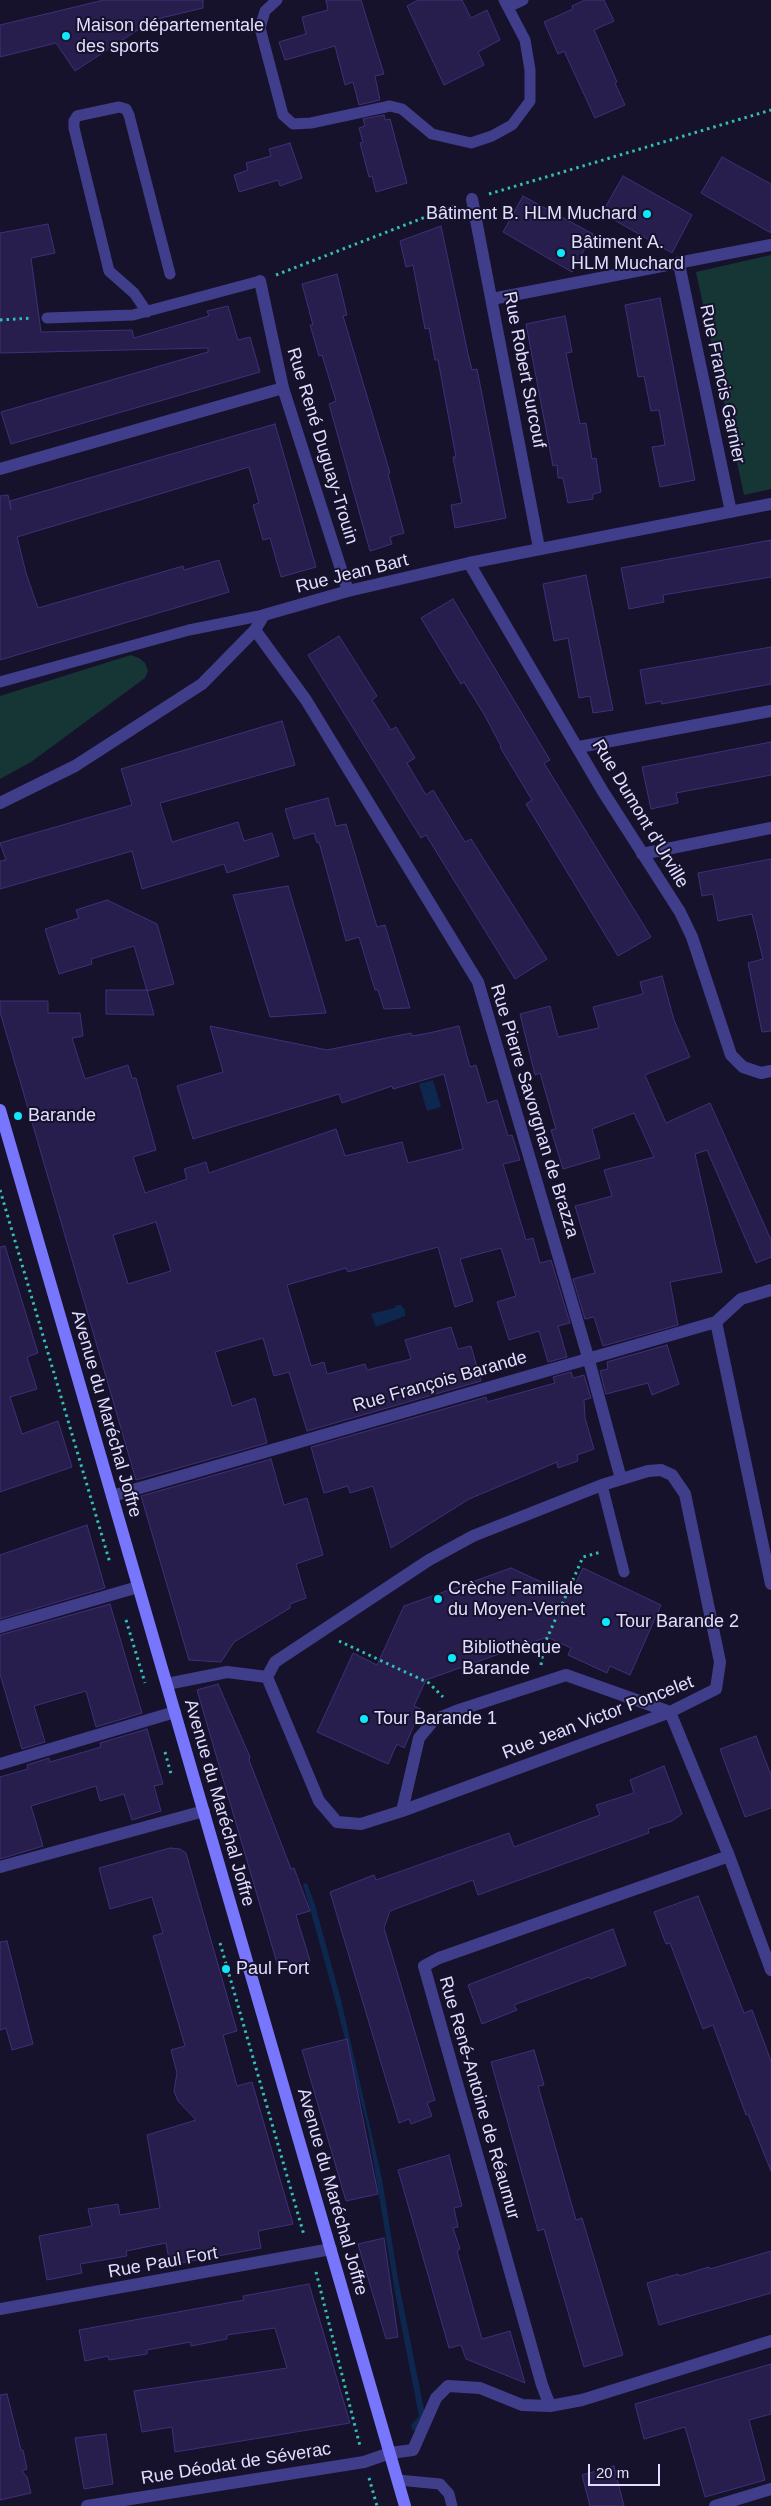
<!DOCTYPE html>
<html>
<head>
<meta charset="utf-8">
<style>
  body { margin:0 }
  #map { position:relative; width:771px; height:2506px; overflow:hidden; background:#16122c; font-family:Arial,sans-serif }
  canvas { display:block }
  .scale { position:absolute; left:588px; top:2464px; width:72px; height:22px; box-sizing:border-box; border:2px solid #e1deff; border-top:0; padding-left:6px; font-size:15px; line-height:18px; white-space:nowrap; color:#e1deff; -webkit-text-stroke:4px #16122c; paint-order:stroke }
</style>
</head>
<body>
<div id="map">
<canvas width="771" height="2506"></canvas>
<div class="scale">20 m</div>
</div>
<script>
const context = document.querySelector('canvas').getContext('2d');
context.lineJoin = 'round';
function paint(path, color) {
  context.fillStyle = color;
  context.fill(path, 'evenodd');
}
function toPath(rows) {
  const path = new Path2D();
  for (const r of rows) {
    path.moveTo(r[0], r[1]);
    for (let i = 2; i < r.length; i += 2) path.lineTo(r[i], r[i + 1]);
  }
  return path;
}
function stroke(path, color, width, dash) {
  context.strokeStyle = color;
  context.lineWidth = width;
  context.lineCap = dash ? 'butt' : 'round';
  context.setLineDash(dash || []);
  context.stroke(path);
}
function label(font, color, halo, rows, align = 'center') {
  context.font = font + ' Arial,sans-serif';
  context.lineWidth = 4;
  context.setLineDash([]);
  context.textBaseline = 'middle';
  context.strokeStyle = halo;
  context.fillStyle = color;
  for (const [text, x, y, turn = 0] of rows) {
    context.save();
    context.translate(x, y);
    context.rotate((+turn || 0) * Math.PI / 180);
    context.textAlign = isNaN(turn) ? turn : align;
    if (halo) context.strokeText(text, 0, 0);
    context.fillText(text, 0, 0);
    context.restore();
  }
}
paint(toPath([
  [771,255,771,489,744,495,696,272],
  [131,655,139,658,145,663,148,671,145,678,31,762,0,779,0,696]
]), '#153635');
paint(toPath([
  [433,1080,441,1107,427,1111,419,1084],
  [397,1305,401,1305,405,1310,405,1316,376,1327,371,1314,394,1308],
  [307,1883,315,1905,341,2000,382,2179,398,2279,427,2425,413,2431,411,2425,419,2416,396,2298,368,2129,331,1984,303,1884]
]), '#0e274f');
const building = toPath([
  [104,0,203,0,203,8,153,20,75,71,56,43,0,57,0,25,104,0],
  [326,0,361,0,384,74,375,76,380,100,359,105,353,82,345,85,335,46,285,60,279,42,306,34,302,17,328,10,326,0],
  [418,0,462,0,471,18,487,10,500,40,478,52,484,65,444,85,407,6,418,0],
  [585,0,604,0,614,21,594,30,617,82,615,83,625,105,595,118,564,51,558,54,544,22,573,9,572,6,585,0],
  [384,115,385,120,390,119,407,183,376,192,372,176,369,177,360,143,363,142,359,128,365,126,363,119,384,115],
  [290,143,302,178,280,186,278,180,239,192,234,175,248,170,246,163,271,156,269,149,290,143],
  [722,157,771,184,771,233,701,193,722,157],
  [623,176,692,215,672,253,602,213,623,176],
  [523,196,593,234,572,272,503,232,523,196],
  [48,224,55,253,31,258,41,332,132,330,134,338,209,316,207,311,228,306,238,340,250,337,260,372,11,444,1,412,208,352,208,348,0,353,0,233,48,224],
  [441,226,468,354,472,370,477,369,506,518,455,528,451,505,462,503,453,457,456,457,438,360,435,360,429,328,425,329,413,265,406,267,400,241,441,226],
  [337,274,347,315,343,316,390,473,388,474,404,533,390,537,392,544,370,551,329,404,336,401,322,355,319,356,310,325,313,325,302,284,337,274],
  [660,298,695,480,660,487,652,447,665,445,659,410,651,411,644,376,638,377,625,305,660,298],
  [565,316,572,352,566,353,580,424,586,423,592,459,596,458,601,492,593,494,593,499,568,503,563,478,558,478,557,465,553,466,526,324,565,316],
  [275,424,316,567,281,577,270,538,263,540,253,505,259,503,249,467,17,537,26,573,38,608,183,566,184,570,219,560,229,592,0,660,0,496,8,495,11,510,10,501,275,424],
  [771,540,771,577,663,595,664,602,629,609,621,568,771,540],
  [586,575,613,710,593,713,590,696,579,698,568,638,554,641,543,584,586,575],
  [453,599,550,760,544,763,651,937,618,956,526,804,532,800,500,747,501,746,484,714,464,682,461,684,421,618,453,599],
  [339,636,377,696,372,700,391,730,396,727,415,758,407,763,426,795,433,790,465,842,471,839,547,959,515,979,426,835,421,838,308,655,339,636],
  [771,647,771,684,662,704,661,701,646,704,640,670,771,647],
  [282,721,295,765,160,803,172,842,238,822,244,841,272,833,279,856,227,873,224,864,142,889,132,851,0,889,0,861,6,860,0,843,132,805,121,769,282,721],
  [771,742,771,775,676,793,678,803,651,809,642,767,771,742],
  [328,798,336,826,346,824,377,927,385,925,410,1008,384,1009,378,990,375,990,359,937,346,941,319,842,317,843,314,833,294,839,285,809,328,798],
  [771,859,771,1031,762,1032,748,963,763,959,752,914,718,921,713,894,702,896,698,873,771,859],
  [288,886,317,982,326,1013,270,1017,233,895,288,886],
  [107,900,157,924,174,984,147,991,134,946,91,959,92,964,59,974,45,929,79,918,76,910,107,900],
  [662,976,674,1020,690,1057,645,1075,666,1123,710,1103,771,1240,771,1257,756,1263,707,1150,695,1154,722,1272,670,1282,678,1325,603,1346,594,1317,585,1319,573,1279,595,1273,575,1206,612,1196,604,1170,654,1157,634,1113,592,1129,600,1158,563,1169,551,1130,556,1129,540,1073,535,1075,520,1014,550,1006,558,1037,599,1028,593,1007,643,994,640,982,662,976],
  [106,990,147,990,154,1015,106,1014,106,990],
  [0,1001,48,1001,48,1013,80,1013,83,1036,72,1038,85,1079,128,1065,132,1078,136,1078,156,1150,133,1157,145,1193,187,1179,184,1169,206,1162,209,1173,336,1129,345,1156,402,1142,408,1163,463,1149,444,1074,393,1089,392,1086,342,1103,339,1094,193,1139,177,1086,223,1072,210,1026,327,1050,411,1033,412,1036,429,1033,459,1026,470,1067,476,1065,487,1103,497,1100,508,1136,512,1135,520,1160,503,1164,526,1240,533,1238,540,1263,551,1260,570,1323,558,1326,567,1357,548,1362,539,1331,509,1340,497,1302,516,1296,501,1248,460,1259,473,1301,455,1307,438,1247,348,1272,346,1268,287,1285,311,1366,324,1362,327,1374,365,1364,367,1370,411,1359,405,1340,451,1327,458,1349,471,1346,481,1381,307,1431,289,1372,274,1376,263,1338,215,1352,232,1406,255,1398,267,1443,136,1480,0,1012,0,1001],
  [156,1222,171,1271,128,1284,113,1235,156,1222],
  [5,1246,38,1353,27,1357,37,1389,10,1397,22,1434,58,1421,72,1467,0,1492,0,1247,5,1246],
  [667,1345,679,1384,652,1395,648,1383,606,1394,600,1371,608,1369,607,1362,667,1345],
  [571,1372,573,1378,584,1375,591,1398,584,1400,585,1418,594,1449,577,1455,578,1461,558,1468,557,1462,469,1499,391,1548,373,1486,350,1493,348,1486,324,1493,311,1447,486,1397,487,1402,516,1394,555,1383,553,1377,571,1372],
  [271,1459,284,1505,307,1498,323,1555,296,1564,306,1598,290,1604,290,1608,234,1642,221,1662,189,1660,141,1496,271,1459],
  [87,1525,105,1588,0,1619,0,1555,87,1525],
  [511,1568,570,1595,583,1568,661,1605,630,1675,610,1666,607,1673,568,1655,571,1648,547,1637,426,1680,414,1706,421,1709,404,1748,397,1744,388,1764,317,1732,353,1653,377,1665,404,1606,511,1568],
  [110,1604,142,1713,96,1727,86,1691,34,1706,45,1742,22,1749,0,1674,0,1635,110,1604],
  [218,1684,250,1757,249,1760,291,1869,294,1868,310,1911,296,1915,310,1961,279,1970,197,1690,218,1684],
  [147,1729,163,1784,154,1786,161,1811,132,1820,124,1794,100,1801,96,1786,31,1806,43,1846,0,1859,0,1777,28,1769,27,1765,49,1758,50,1762,101,1747,100,1743,147,1729],
  [756,1736,771,1775,771,1808,745,1817,720,1749,756,1736],
  [664,1766,682,1814,672,1821,648,1829,649,1833,478,1895,473,1880,390,1911,384,1928,435,2100,427,2103,432,2116,411,2124,409,2119,399,2123,330,1892,374,1875,376,1880,509,1833,514,1847,600,1815,596,1805,634,1793,630,1780,664,1766],
  [170,1848,180,1849,186,1853,237,2031,223,2035,237,2086,252,2082,293,2224,258,2231,261,2248,170,2265,166,2243,126,2251,127,2256,80,2264,82,2273,47,2280,39,2236,92,2226,88,2209,118,2204,120,2215,160,2208,147,2135,196,2120,178,2101,174,2091,177,2073,171,2050,185,2046,153,1936,163,1933,152,1897,110,1909,99,1868,170,1848],
  [698,1896,744,2013,752,2010,771,2061,771,2171,748,2114,746,2115,713,2025,703,2029,670,1943,666,1944,654,1912,698,1896],
  [613,1929,626,1965,590,1979,589,1977,514,2005,517,2010,482,2024,468,1985,613,1929],
  [7,1941,33,2044,12,2050,6,2028,0,2030,0,1942,7,1941],
  [347,2039,378,2194,346,2201,302,2050,347,2039],
  [534,2050,544,2085,538,2086,576,2220,582,2218,623,2355,584,2367,544,2229,538,2231,491,2062,534,2050],
  [449,2155,462,2206,454,2208,458,2227,453,2228,460,2249,457,2251,482,2339,510,2331,525,2383,466,2359,461,2345,449,2348,398,2170,449,2155],
  [384,2238,398,2337,386,2339,358,2244,384,2238],
  [771,2251,771,2293,659,2325,647,2283,678,2274,679,2276,709,2267,710,2269,771,2251],
  [309,2284,350,2423,175,2452,172,2427,142,2432,134,2391,287,2368,275,2328,227,2335,227,2339,191,2346,190,2342,147,2350,147,2354,109,2360,108,2356,85,2361,79,2330,244,2300,243,2296,309,2284],
  [771,2364,771,2414,749,2420,765,2480,705,2497,685,2427,644,2439,635,2404,771,2364],
  [7,2394,21,2450,23,2450,27,2469,22,2471,27,2477,31,2493,0,2500,0,2395,7,2394],
  [106,2434,113,2484,84,2489,75,2438,106,2434],
  [614,2466,624,2506,590,2506,582,2475,614,2466]
]);
paint(building, '#271e4d');
stroke(building, '#3e3179', 1);
stroke(toPath([
  [489,194,771,110],
  [276,275,454,206],
  [0,320,32,318],
  [0,1190,110,1563],
  [126,1620,145,1683],
  [339,1641,429,1683,443,1697],
  [541,1665,544,1645,583,1557,601,1552],
  [165,1752,171,1774],
  [220,1943,304,2235],
  [316,2272,360,2446],
  [369,2478,377,2506]
]), '#33beb3', 3, [2.5, 4]);
stroke(toPath([
  [277,0,265,11,260,28,283,115,293,124,311,123,390,106,402,109,432,134,471,143,492,136,512,125,530,101,530,70,525,40,504,0],
  [508,7,523,0],
  [147,312,134,293,109,271,74,128,74,121,77,116,119,107,126,109,129,115,170,274],
  [47,318,133,315,260,281],
  [0,682,189,630,264,615],
  [602,1485,624,1572],
  [398,2480,440,2484,449,2494,452,2506]
]), '#403e8b', 11);
stroke(toPath([
  [472,199,539,548],
  [679,264,731,512],
  [260,281,283,388,348,591],
  [492,299,771,245],
  [0,469,283,388],
  [469,563,602,790,680,912,692,937,731,1055,743,1067,761,1073,771,1071],
  [255,630,306,700,478,982,588,1357,621,1479],
  [579,747,771,711],
  [0,803,75,766,202,684,255,630,264,615,348,591,469,563,771,504],
  [642,854,771,828],
  [716,1322,771,1584],
  [661,1470,672,1475,685,1494,720,1662,716,1689,670,1712,402,1811,361,1824,337,1822,319,1801,267,1677,275,1662,429,1560,473,1536,602,1485,648,1471,661,1470],
  [112,1496,716,1322,741,1299,771,1290],
  [0,1627,138,1587],
  [167,1684,227,1672,267,1677],
  [0,1764,175,1712],
  [402,1811,419,1738,434,1720,456,1711,566,1675,670,1712,729,1856,771,1970],
  [729,1856,439,1958,424,1966,542,2385,550,2406,582,2400,771,2341],
  [0,1867,204,1811],
  [0,2309,331,2249],
  [87,2506,364,2462,390,2453,413,2450,436,2398,448,2386,480,2388,522,2405,550,2406],
  [715,2506,771,2489]
]), '#403e8b', 12);
stroke(toPath([
  [0,1110,405,2506]
]), '#7776fd', 12);
for (const [x, y, r, color] of [
  [66,36,5,"#0de8fc"],
  [647,214,5,"#0de8fc"],
  [561,253,5,"#0de8fc"],
  [18,1116,5,"#0de8fc"],
  [438,1599,5,"#0de8fc"],
  [606,1622,5,"#0de8fc"],
  [452,1658,5,"#0de8fc"],
  [364,1719,5,"#0de8fc"],
  [226,1969,5,"#0de8fc"]
]) {
  const dot = new Path2D();
  dot.arc(x, y, r, 0, 2 * Math.PI);
  context.fillStyle = color;
  context.fill(dot);
  stroke(dot, '#16122c', 2);
}
label('18px', '#e1deff', '#16122c', [
  ["Maison départementale",76,26],
  ["des sports",76,47],
  ["Bâtiment B. HLM Muchard",637,214,"right"],
  ["Bâtiment A.",571,243],
  ["HLM Muchard",571,264],
  ["Barande",28,1116],
  ["Crèche Familiale",448,1589],
  ["du Moyen-Vernet",448,1610],
  ["Tour Barande 2",616,1622],
  ["Bibliothèque",462,1648],
  ["Barande",462,1669],
  ["Tour Barande 1",374,1719],
  ["Paul Fort",236,1969]
], 'left');
label('18px', '#e1deff', '#16122c', [
  ["Rue Robert Surcouf",524,370,79],
  ["Rue Francis Garnier",722,384,78],
  ["Rue René Duguay-Trouin",322,446,73],
  ["Rue Jean Bart",352,574,-14],
  ["Rue Dumont d'Urville",640,814,59],
  ["Rue Pierre Savorgnan de Brazza",534,1111,73],
  ["Rue François Barande",440,1382,-16],
  ["Avenue du Maréchal Joffre",106,1414,74],
  ["Rue Jean Victor Poncelet",598,1718,-21],
  ["Avenue du Maréchal Joffre",219,1803,74],
  ["Rue René-Antoine de Réaumur",479,2098,74],
  ["Avenue du Maréchal Joffre",332,2192,74],
  ["Rue Paul Fort",163,2263,-10],
  ["Rue Déodat de Séverac",236,2464,-9]
]);
</script>
</body>
</html>
